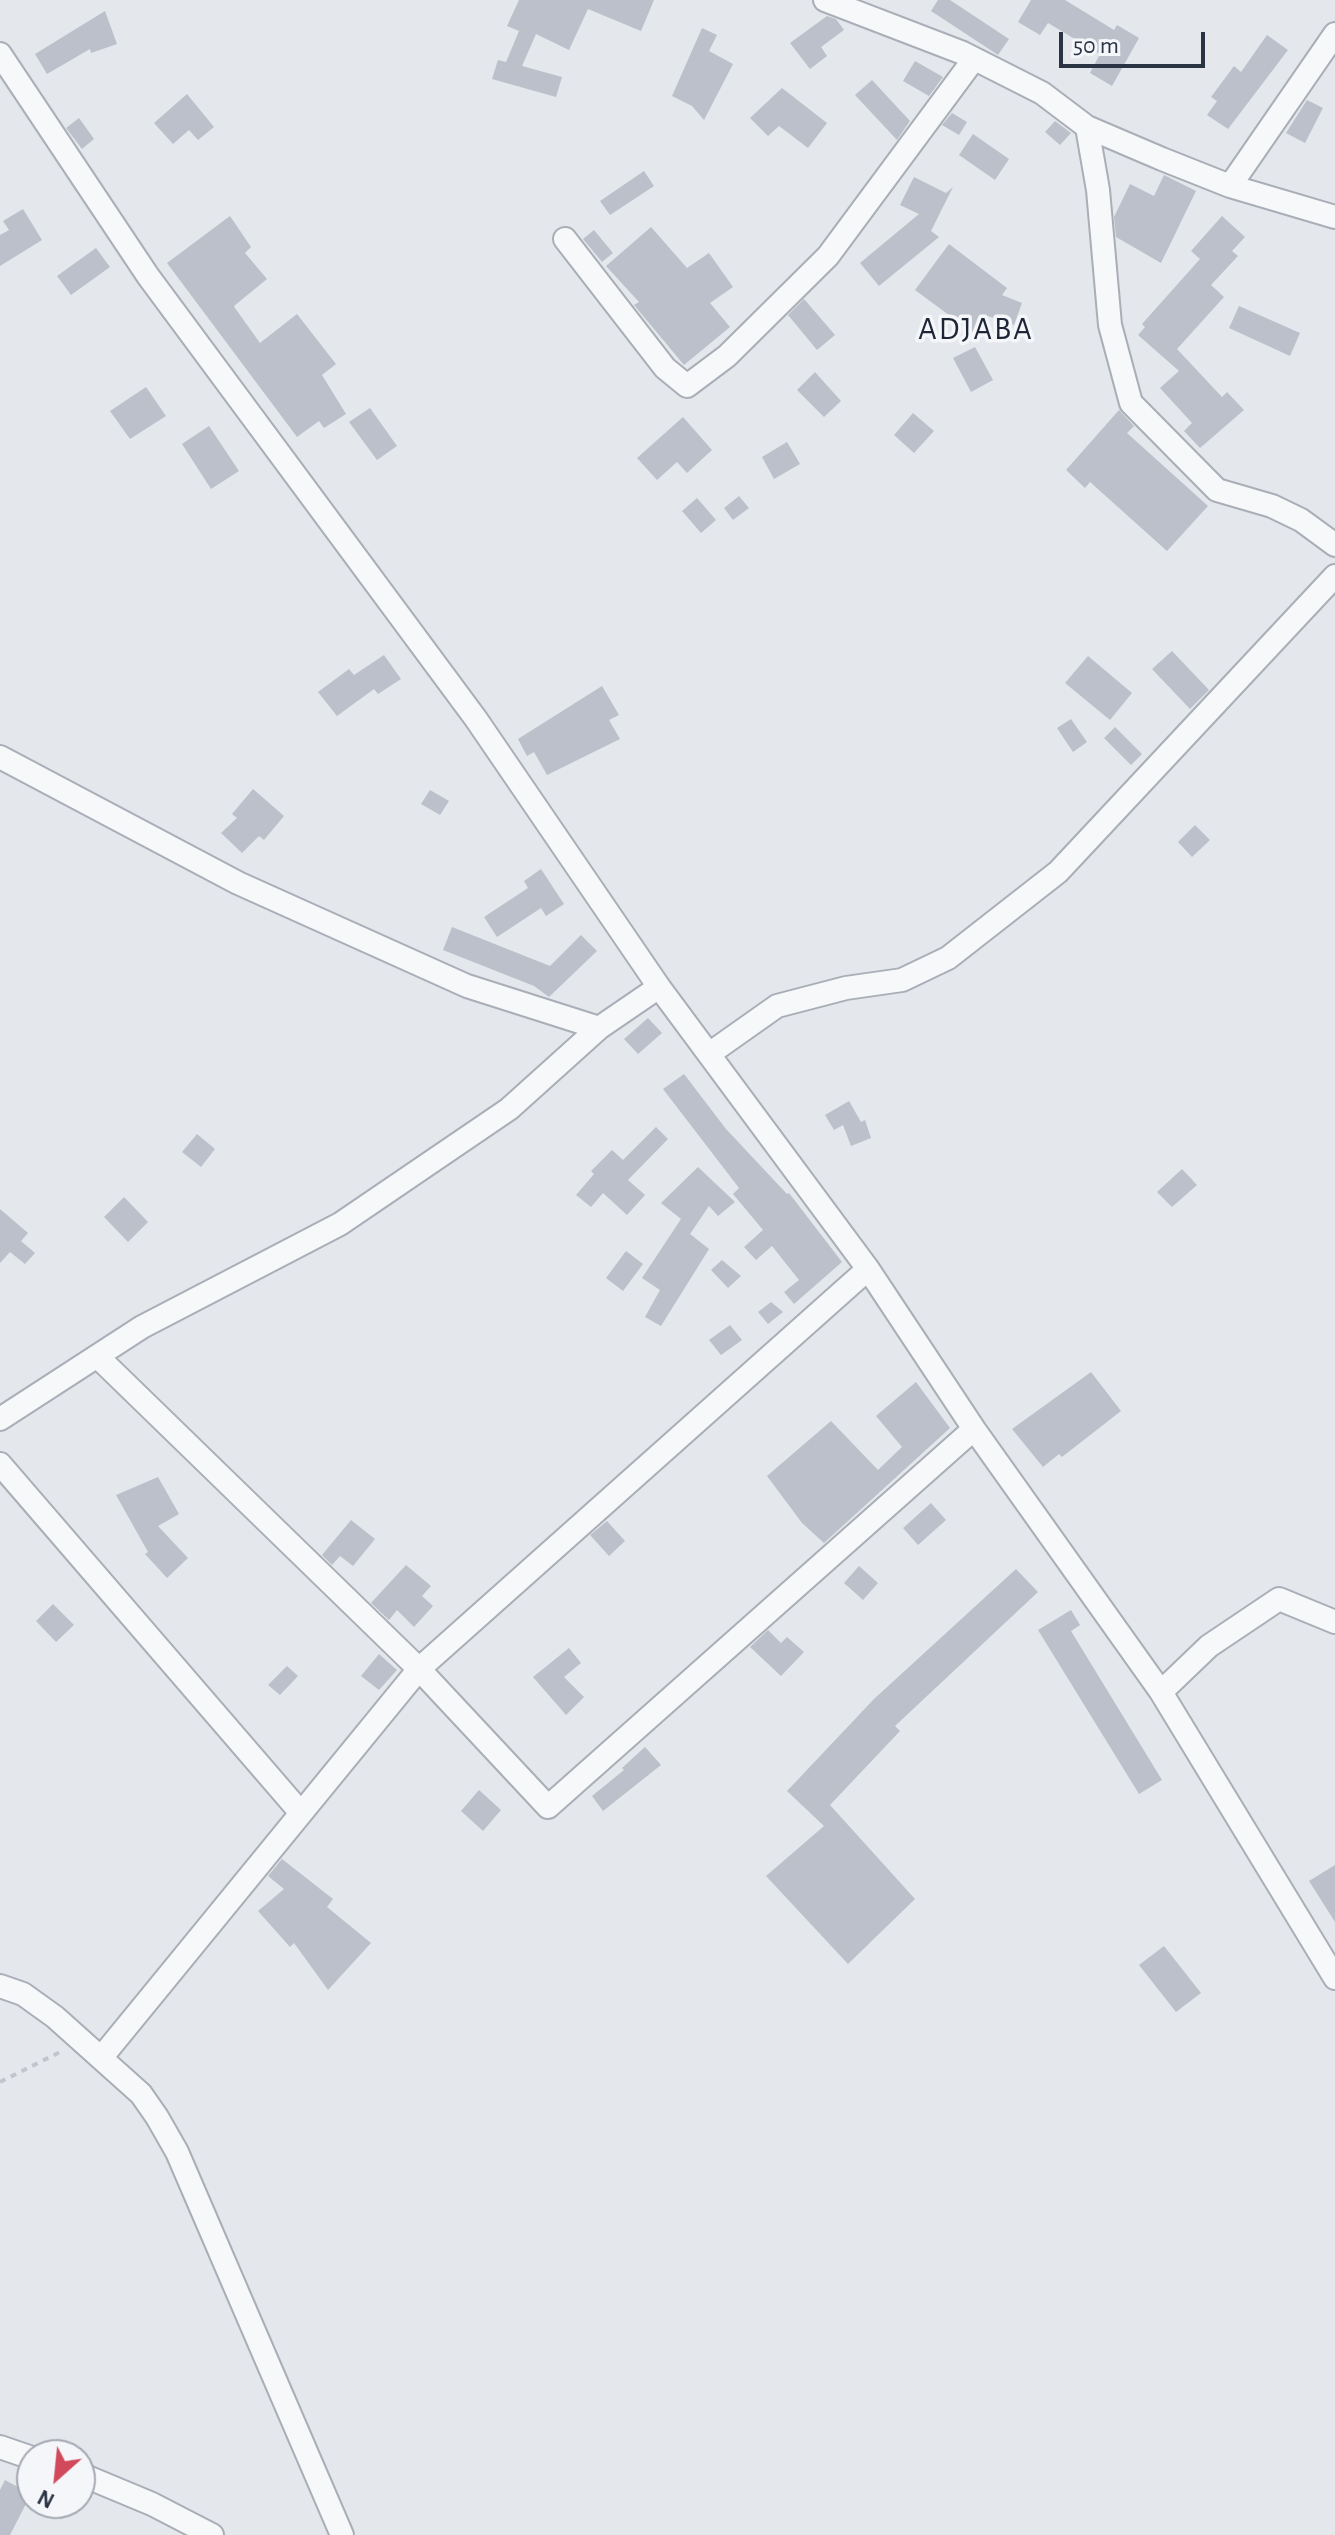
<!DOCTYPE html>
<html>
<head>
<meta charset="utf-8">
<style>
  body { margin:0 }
  #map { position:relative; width:1335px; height:2535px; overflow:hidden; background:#e4e7ec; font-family:"Alegreya Sans",sans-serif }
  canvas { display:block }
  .north { position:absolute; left:16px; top:2439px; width:80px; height:80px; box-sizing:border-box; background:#f4f6f9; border:2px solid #a4a8b1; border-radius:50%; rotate:207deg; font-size:22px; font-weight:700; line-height:32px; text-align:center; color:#2b3445 }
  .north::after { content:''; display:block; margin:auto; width:28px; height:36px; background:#d1495b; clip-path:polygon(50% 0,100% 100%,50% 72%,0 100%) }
  .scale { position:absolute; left:1059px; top:32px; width:146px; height:36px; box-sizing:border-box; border:4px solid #2b3445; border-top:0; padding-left:10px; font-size:24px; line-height:28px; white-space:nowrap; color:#2b3445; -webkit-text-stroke:6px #f4f6f9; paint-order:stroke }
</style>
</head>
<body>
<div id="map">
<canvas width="1335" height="2535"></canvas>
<div class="north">N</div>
<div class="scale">50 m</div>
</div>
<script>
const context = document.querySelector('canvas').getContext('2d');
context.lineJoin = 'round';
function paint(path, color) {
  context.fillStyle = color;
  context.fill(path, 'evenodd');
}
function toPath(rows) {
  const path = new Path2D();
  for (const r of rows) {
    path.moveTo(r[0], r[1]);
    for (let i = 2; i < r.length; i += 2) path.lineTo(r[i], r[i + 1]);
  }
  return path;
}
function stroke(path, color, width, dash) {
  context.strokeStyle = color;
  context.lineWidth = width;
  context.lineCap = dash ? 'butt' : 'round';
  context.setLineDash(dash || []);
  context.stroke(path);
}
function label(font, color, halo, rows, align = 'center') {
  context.font = font + ' "Alegreya Sans",sans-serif';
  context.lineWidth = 7;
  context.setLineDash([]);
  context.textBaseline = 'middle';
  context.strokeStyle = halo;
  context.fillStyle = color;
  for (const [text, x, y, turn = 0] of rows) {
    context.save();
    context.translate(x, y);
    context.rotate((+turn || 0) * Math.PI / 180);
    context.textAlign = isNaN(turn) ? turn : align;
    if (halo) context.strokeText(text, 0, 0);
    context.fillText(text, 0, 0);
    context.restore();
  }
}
paint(toPath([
  [519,0,654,0,641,31,588,9,569,50,536,34,522,66,562,77,556,97,492,79,498,60,506,62,519,31,507,26],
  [938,0,950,0,1009,39,998,55,931,11],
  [1031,0,1065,0,1114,30,1117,25,1139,38,1112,86,1090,73,1100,54,1048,23,1040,35,1018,22],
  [105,11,117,44,91,53,90,49,47,74,35,54],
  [827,16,836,19,844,30,821,47,827,56,810,69,790,43],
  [702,28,717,35,709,51,733,64,704,120,692,106,672,96],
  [1267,35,1288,50,1228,129,1207,115,1217,101,1211,97,1234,66,1241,72],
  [915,61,943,77,929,96,903,81],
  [872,80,910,121,897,140,855,95],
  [782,88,827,123,808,148,779,126,768,136,750,118],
  [187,94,214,127,198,140,189,130,173,144,154,123],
  [1307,100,1323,108,1305,143,1286,133],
  [952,113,967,122,959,135,942,125],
  [79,118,94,139,82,149,66,128],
  [1055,121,1071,133,1060,145,1045,132],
  [973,134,1009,159,995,180,959,155],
  [644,171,654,186,610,215,600,201],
  [1164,175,1196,191,1161,263,1116,237,1114,217,1130,184,1154,196],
  [914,177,946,193,953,187,931,231,939,237,879,286,860,263,919,214,900,205],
  [23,209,42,240,0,266,0,235,9,230,3,221],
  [230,216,251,247,245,253,267,279,234,306,235,308,260,343,297,314,336,364,322,375,346,414,324,428,319,421,297,437,167,263],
  [1222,216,1245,237,1232,251,1238,256,1211,285,1224,297,1177,349,1222,397,1227,392,1244,410,1200,448,1184,431,1192,423,1160,388,1179,371,1138,335,1145,327,1142,324,1200,259,1191,251],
  [651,227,687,268,709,253,733,287,710,303,730,327,684,365,634,305,639,302,606,266],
  [594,230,613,253,602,262,583,239],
  [949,244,1007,288,1002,295,1022,303,1014,325,985,315,972,332,915,290],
  [96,248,110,267,71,295,57,276],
  [804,299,835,335,817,350,788,315],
  [1239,306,1300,333,1290,356,1229,328],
  [975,347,993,380,971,392,953,358],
  [815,372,841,401,824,417,797,390],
  [146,387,166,416,130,439,110,411],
  [370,408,397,446,377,460,349,422],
  [1119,410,1134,426,1127,433,1208,506,1167,551,1090,482,1085,488,1066,470],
  [913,413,934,431,914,453,894,435],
  [683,417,712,450,687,473,677,462,657,480,637,458],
  [209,426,239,471,211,489,182,444],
  [787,442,800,464,774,479,762,457],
  [739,496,749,508,733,520,724,508],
  [697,498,716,520,701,533,682,511],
  [1172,651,1209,690,1190,709,1152,669],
  [384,655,401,679,378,694,374,689,337,716,318,692,349,669,354,675],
  [1088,656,1132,693,1110,720,1065,683],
  [602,686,619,715,609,720,620,739,547,775,534,752,527,756,518,739],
  [1071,719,1087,742,1073,752,1057,728],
  [1115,727,1142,754,1131,765,1104,738],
  [253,789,284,816,264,840,259,836,242,853,221,833,237,818,232,814],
  [430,790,449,801,440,815,421,804],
  [1195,825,1210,840,1192,857,1178,842],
  [541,869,564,904,546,916,541,908,497,937,484,917,528,888,524,881],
  [452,927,550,966,581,935,597,951,549,997,534,986,443,950],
  [648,1018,662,1033,638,1054,624,1039],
  [684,1074,726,1129,787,1194,789,1193,842,1262,794,1304,784,1292,799,1280,772,1246,756,1260,744,1247,763,1230,733,1194,739,1188,663,1089],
  [849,1101,861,1122,865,1120,871,1138,851,1146,843,1125,834,1130,825,1115],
  [656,1127,668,1139,628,1180,645,1195,627,1215,603,1193,591,1207,576,1195,594,1174,591,1171,612,1150,623,1160],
  [197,1134,215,1149,201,1167,182,1152],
  [698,1167,735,1202,718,1216,709,1206,690,1234,709,1249,661,1326,645,1317,660,1290,642,1278,681,1219,661,1203],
  [1182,1169,1197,1185,1172,1207,1157,1192],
  [124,1197,148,1222,128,1242,104,1217],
  [0,1209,28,1233,21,1241,35,1253,25,1264,10,1252,0,1263],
  [626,1251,643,1264,623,1291,606,1278],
  [722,1260,741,1276,728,1288,711,1270],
  [771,1302,783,1312,768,1324,758,1312],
  [730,1325,742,1340,721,1355,709,1340],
  [1091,1372,1121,1411,1062,1457,1059,1454,1043,1467,1012,1429],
  [916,1382,950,1428,824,1543,802,1523,767,1476,831,1421,878,1470,902,1447,876,1416],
  [158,1477,179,1514,158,1526,188,1558,167,1578,145,1554,148,1552,116,1495],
  [931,1503,946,1520,918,1545,903,1528],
  [351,1520,375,1539,353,1566,340,1556,332,1565,322,1555],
  [607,1521,625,1541,609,1556,590,1535],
  [406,1565,431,1586,422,1596,433,1606,414,1627,397,1610,389,1620,371,1603],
  [859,1566,878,1583,863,1600,844,1583],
  [1016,1569,1038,1592,895,1726,900,1731,830,1805,915,1899,848,1964,766,1876,824,1826,787,1791,874,1699],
  [53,1604,74,1625,56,1642,36,1621],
  [1071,1610,1080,1625,1071,1631,1162,1780,1139,1794,1038,1630],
  [768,1630,781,1643,787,1637,804,1652,781,1676,750,1647],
  [569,1648,581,1663,564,1677,584,1697,566,1715,533,1677],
  [379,1654,397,1670,379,1690,361,1676],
  [287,1666,298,1676,280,1695,268,1685],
  [645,1747,661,1765,603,1811,592,1796,624,1770,622,1768],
  [479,1790,501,1810,483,1831,461,1811],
  [282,1859,333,1899,327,1907,371,1943,328,1990,294,1943,290,1947,258,1911,284,1889,268,1876],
  [1335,1865,1335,1922,1309,1881],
  [1164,1946,1201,1993,1176,2012,1139,1965],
  [5,2480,31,2494,10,2535,0,2535,0,2490]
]), '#bbc0ca');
const minor = toPath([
  [825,0,963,53,1042,93,1087,127,1162,159,1230,186,1335,217],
  [0,54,148,276,476,719,659,987,868,1269,974,1429,1161,1692,1335,1978],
  [1087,127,1098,190,1110,325,1131,403,1217,490,1272,506,1301,520,1335,545],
  [1230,186,1335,34],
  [565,239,665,368,687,386,727,356,828,256,974,59],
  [0,757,238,883,467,986,599,1028],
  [709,1054,777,1006,846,988,902,980,948,958,1058,872,1335,576],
  [99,1358,419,1669,548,1807,974,1429],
  [0,1419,142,1327,340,1224,509,1109,599,1028,659,987],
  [0,1464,301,1813],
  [1161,1692,1209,1646,1279,1599,1335,1622],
  [0,1986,23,1994,55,2017,141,2094,157,2117,177,2152,342,2535],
  [101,2058,419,1669,868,1269],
  [0,2447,32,2458],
  [80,2474,152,2504,212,2535]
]);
stroke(minor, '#a9aeb7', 26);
stroke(toPath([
  [0,2082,64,2050]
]), '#c2c5cb', 4, [6, 6]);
stroke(minor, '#f7f8fa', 22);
context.letterSpacing = '2px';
label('32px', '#1d2536', '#f4f6f9', [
  ["ADJABA",976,329]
]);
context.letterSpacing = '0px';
</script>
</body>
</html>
